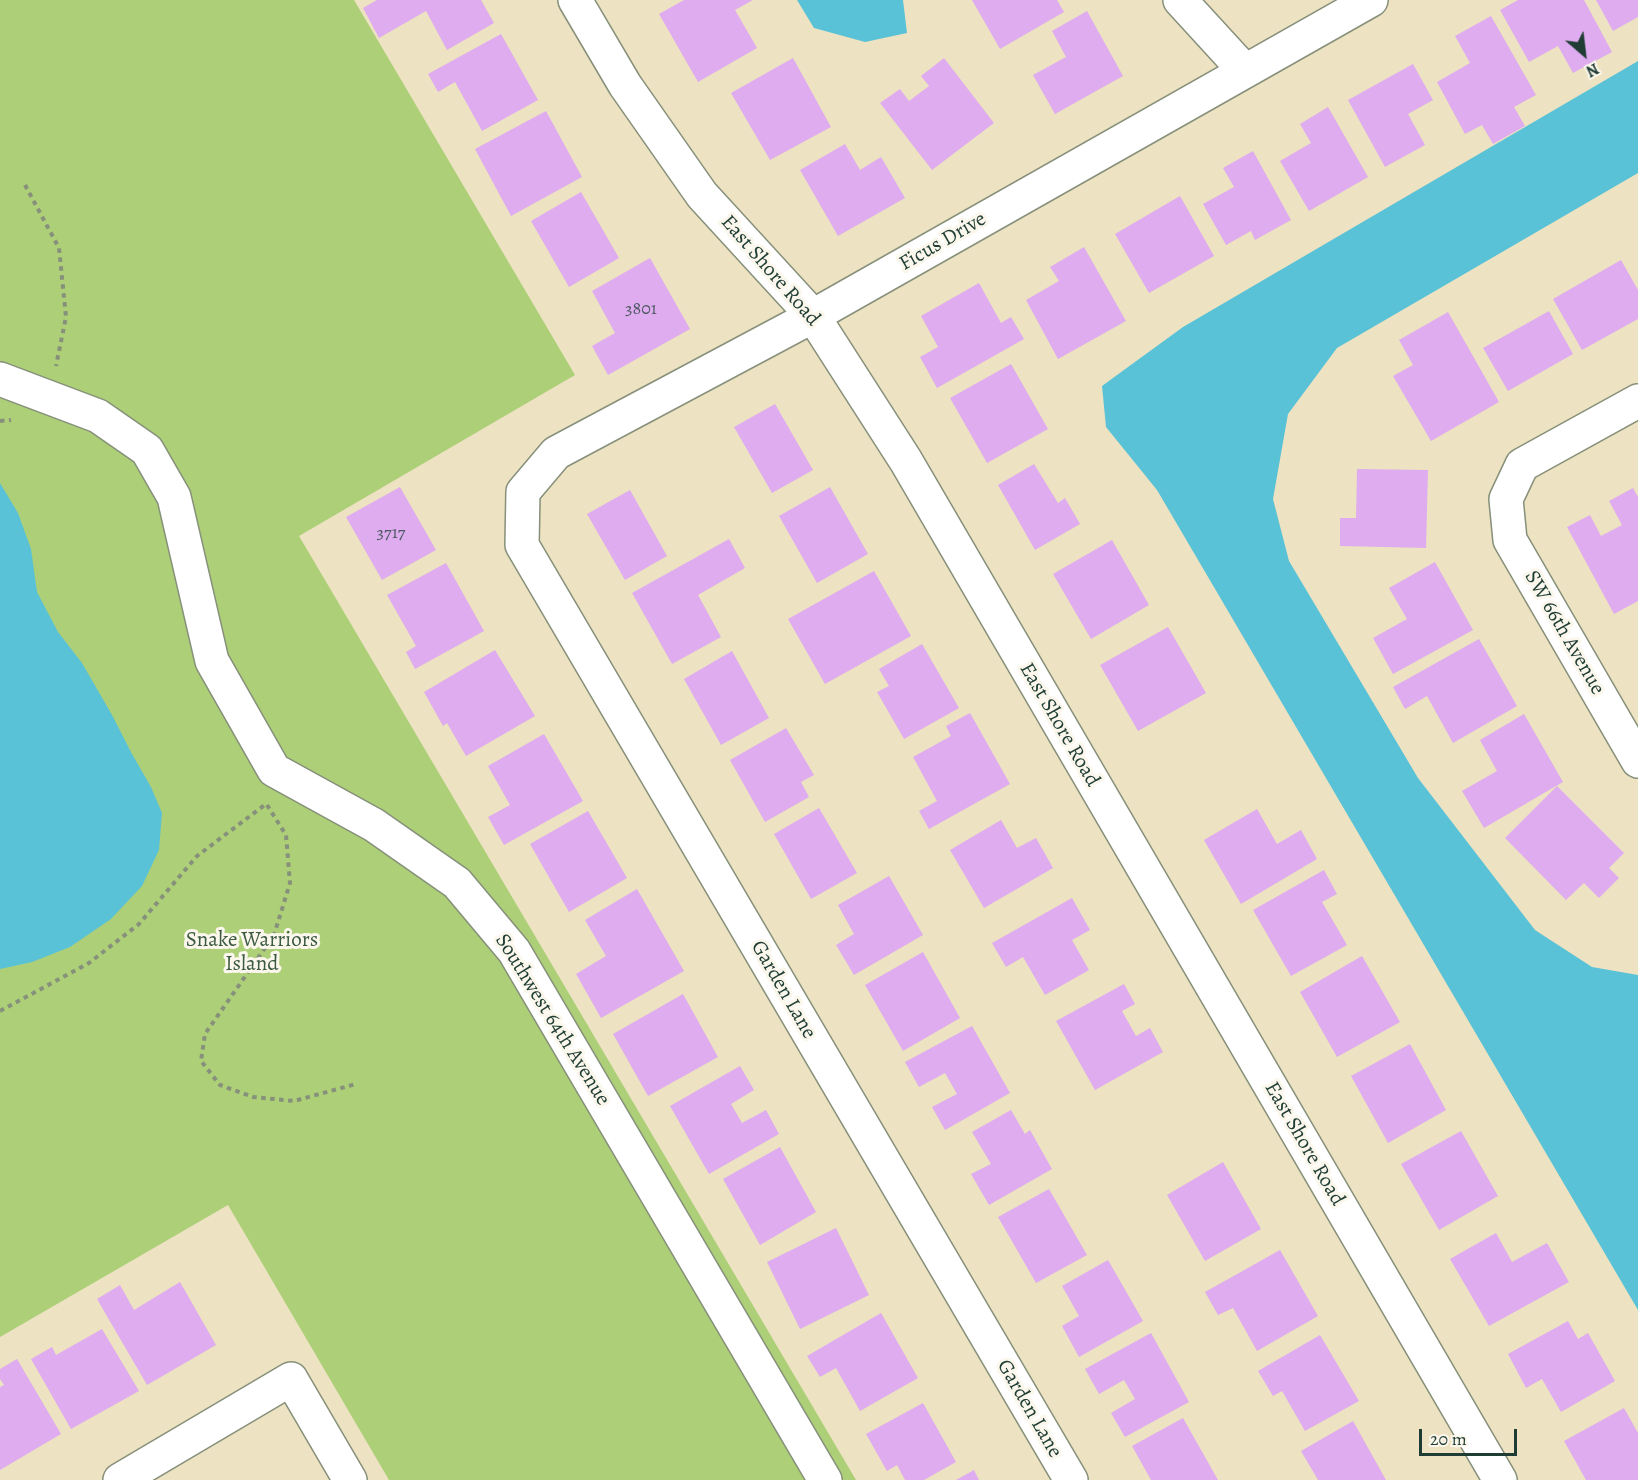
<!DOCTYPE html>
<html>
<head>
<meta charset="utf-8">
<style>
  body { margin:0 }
  #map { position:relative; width:1638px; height:1480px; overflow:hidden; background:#ede2c1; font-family:Alegreya,serif }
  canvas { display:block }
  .north { position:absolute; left:1554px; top:24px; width:60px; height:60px; -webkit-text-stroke:4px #fbf7ec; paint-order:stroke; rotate:152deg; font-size:16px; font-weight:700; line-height:24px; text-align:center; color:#1f3d34 }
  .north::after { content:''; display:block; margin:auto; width:21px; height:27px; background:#1f3d34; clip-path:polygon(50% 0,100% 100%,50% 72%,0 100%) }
  .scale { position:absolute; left:1419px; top:1429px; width:98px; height:27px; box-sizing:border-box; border:3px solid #1f3d34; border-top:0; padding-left:8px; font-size:18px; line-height:21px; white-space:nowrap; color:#1f3d34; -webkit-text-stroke:4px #fbf7ec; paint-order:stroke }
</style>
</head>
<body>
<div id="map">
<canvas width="1638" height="1480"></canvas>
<div class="north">N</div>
<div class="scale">20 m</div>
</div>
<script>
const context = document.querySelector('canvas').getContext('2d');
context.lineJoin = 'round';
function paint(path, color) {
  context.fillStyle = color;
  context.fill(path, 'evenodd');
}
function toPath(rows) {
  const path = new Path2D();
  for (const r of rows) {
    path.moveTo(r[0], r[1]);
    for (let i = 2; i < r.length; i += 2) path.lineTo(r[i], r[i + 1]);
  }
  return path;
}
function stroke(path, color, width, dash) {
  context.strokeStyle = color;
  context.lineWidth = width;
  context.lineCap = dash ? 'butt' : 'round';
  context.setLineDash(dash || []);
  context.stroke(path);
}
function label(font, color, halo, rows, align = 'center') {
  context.font = font + ' Alegreya,serif';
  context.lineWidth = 6;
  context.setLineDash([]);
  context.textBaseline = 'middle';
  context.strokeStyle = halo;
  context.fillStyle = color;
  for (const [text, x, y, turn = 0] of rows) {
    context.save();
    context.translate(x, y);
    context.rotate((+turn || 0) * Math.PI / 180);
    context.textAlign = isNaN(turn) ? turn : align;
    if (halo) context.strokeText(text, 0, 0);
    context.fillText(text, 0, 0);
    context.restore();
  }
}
paint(toPath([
  [0,0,354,0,575,375,299,536,856,1480,389,1480,228,1205,0,1337]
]), '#accf78');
paint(toPath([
  [797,0,903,0,907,33,865,42,814,28],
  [1638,61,1638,173,1337,348,1288,414,1273,499,1289,561,1418,778,1535,930,1592,967,1638,975,1638,1310,1157,490,1106,427,1102,386,1183,327],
  [0,483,18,513,31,549,37,592,58,632,82,663,112,715,132,754,151,787,162,813,159,850,142,886,111,919,70,947,32,962,0,969]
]), '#5ac2d7');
paint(toPath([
  [377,0,481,0,494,23,447,50,426,11,379,38,363,8],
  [684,0,753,0,735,10,757,48,698,82,659,14],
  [972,0,1057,0,1064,12,1000,49],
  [1518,0,1584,0,1612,52,1573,73,1558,46,1529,62,1500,10],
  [1596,0,1638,0,1638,17,1613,31],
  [1087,11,1123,76,1055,114,1033,75,1066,57,1052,31],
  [1491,16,1536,95,1514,107,1525,126,1493,144,1482,125,1465,134,1437,82,1470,63,1455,36],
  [501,34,538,100,482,131,455,82,438,92,428,74],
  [793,58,831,127,770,160,731,93],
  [944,58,994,123,932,170,880,103,900,89,909,101,929,86,921,76],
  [1413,64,1433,100,1408,114,1425,145,1385,167,1348,100],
  [1328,107,1368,177,1309,211,1280,161,1311,143,1300,124],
  [546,111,582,177,511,216,475,149],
  [845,144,860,170,881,157,905,198,838,236,800,170],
  [1253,151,1291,220,1255,240,1251,231,1226,245,1203,204,1234,187,1223,168],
  [581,192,619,258,569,287,531,221],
  [1180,196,1214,256,1149,293,1115,234],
  [1084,247,1126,321,1058,359,1026,300,1059,281,1050,267],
  [650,258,690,329,608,375,592,346,615,333,592,291],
  [1621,260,1638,290,1638,319,1582,350,1553,299],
  [979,283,1001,323,1011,317,1024,339,937,388,920,357,938,347,921,316],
  [1549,311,1573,354,1508,391,1483,348],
  [1448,312,1499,402,1431,441,1393,376,1413,365,1399,340],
  [1011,364,1048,429,987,463,950,398],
  [775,404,813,470,772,493,734,427],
  [1034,464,1058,503,1065,498,1080,524,1035,550,998,485],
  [1357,469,1428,470,1426,548,1340,546,1340,518,1356,518],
  [400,487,436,550,382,580,346,517],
  [830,487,868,554,817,583,779,516],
  [1633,488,1638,497,1638,601,1614,614,1567,527,1590,515,1601,536,1622,525,1609,501],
  [630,490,667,556,625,580,587,514],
  [729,539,745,568,698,595,721,637,672,664,632,593],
  [1112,540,1149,605,1091,639,1053,574],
  [1435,562,1473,630,1393,674,1373,638,1407,619,1389,588],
  [446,563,484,631,415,669,406,652,416,646,387,595],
  [874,571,911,636,825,684,788,619],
  [1168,627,1206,693,1138,731,1100,665],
  [1479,639,1517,706,1453,743,1427,696,1405,709,1393,687],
  [922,644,959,708,904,739,877,692,889,686,879,669],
  [495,650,535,716,466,756,447,723,443,726,424,692],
  [732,651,769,718,721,745,684,679],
  [970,713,1010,784,929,829,919,811,937,801,913,757,951,736,946,726],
  [1524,714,1563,782,1484,828,1462,791,1497,771,1480,740],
  [786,728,814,775,801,782,809,797,765,822,730,760],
  [544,734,583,801,504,845,488,817,510,805,488,766],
  [1557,786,1624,853,1609,868,1619,878,1599,898,1584,883,1566,900,1505,838],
  [819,808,857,873,811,899,774,834],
  [1257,809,1277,844,1301,830,1317,859,1241,904,1204,840],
  [588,811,627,878,569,912,530,844],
  [1001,820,1017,848,1036,838,1053,868,984,908,950,850],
  [1324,870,1337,894,1322,902,1347,945,1291,976,1253,910],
  [889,876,923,935,854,975,836,945,854,934,838,905],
  [637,889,684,971,601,1018,576,974,606,956,585,920],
  [1072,898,1090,930,1072,940,1089,970,1045,995,1023,957,1006,967,992,943],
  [923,952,960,1018,903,1051,865,985],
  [1362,956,1400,1022,1337,1057,1300,992],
  [1124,984,1135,1004,1122,1011,1136,1036,1150,1028,1163,1052,1095,1090,1056,1021],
  [683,994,718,1057,648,1096,613,1034],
  [972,1026,1010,1093,945,1130,932,1107,957,1094,945,1073,919,1087,905,1062],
  [1410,1044,1446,1110,1388,1143,1351,1076],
  [740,1066,754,1090,731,1104,742,1123,766,1110,779,1134,709,1174,670,1106],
  [1011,1110,1025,1134,1030,1130,1052,1169,989,1205,971,1174,991,1164,972,1132],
  [1461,1131,1498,1196,1439,1230,1401,1164],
  [780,1147,816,1212,760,1245,723,1179],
  [1223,1162,1261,1229,1205,1261,1167,1195],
  [1049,1189,1087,1255,1036,1283,998,1217],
  [836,1228,869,1295,800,1329,767,1262],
  [1496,1233,1512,1262,1547,1243,1569,1282,1489,1326,1450,1259],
  [1280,1250,1318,1316,1257,1351,1233,1308,1218,1315,1205,1292],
  [1108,1260,1143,1321,1079,1357,1062,1326,1079,1316,1062,1286],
  [180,1282,216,1345,147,1385,97,1299,120,1285,134,1310],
  [881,1313,918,1378,860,1411,836,1368,820,1377,807,1356],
  [1568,1321,1578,1339,1588,1333,1615,1381,1561,1412,1542,1379,1526,1388,1508,1354],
  [102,1329,139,1391,71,1429,31,1359,52,1347,56,1355],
  [1151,1333,1189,1402,1125,1437,1111,1413,1135,1399,1124,1380,1099,1394,1085,1369],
  [1320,1335,1359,1401,1305,1431,1282,1391,1273,1396,1258,1371],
  [17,1359,61,1434,0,1470,0,1387,4,1385,0,1379,0,1369],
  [923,1403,956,1462,924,1480,905,1480,897,1465,887,1471,866,1434],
  [1624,1408,1638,1433,1638,1480,1586,1480,1564,1441],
  [1183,1418,1218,1480,1151,1480,1132,1446],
  [1353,1421,1386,1480,1318,1480,1301,1451],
  [974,1470,979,1480,956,1480]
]), '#deacef');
const minor = toPath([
  [575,0,625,85,702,195,813,316,906,461,1500,1480],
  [1180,0,1245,71],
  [0,379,98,416,147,450,174,497,212,661,274,770,374,825,457,883,514,951,825,1480],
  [1638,401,1522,465,1506,499,1510,540,1638,761],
  [120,1480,291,1379,350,1480],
  [1071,1480,522,545,523,492,556,453,813,316,1371,0]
]);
stroke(minor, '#86907a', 36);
stroke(toPath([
  [25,185,59,248,66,317,56,366],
  [0,421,11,420],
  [267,805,286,835,290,883,274,935,205,1034,201,1061,220,1085,253,1097,294,1101,356,1084],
  [0,1011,89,963,139,924,197,856,266,804]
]), '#86907a', 4, [4.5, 4.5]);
stroke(minor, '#fff', 33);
label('18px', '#4f5963', null, [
  ["3801",641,310],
  ["3717",391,534]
]);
label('21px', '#1f3d34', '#fbf7ec', [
  ["Ficus Drive",943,242,-30],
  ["East Shore Road",770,271,49],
  ["SW 66th Avenue",1564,633,60],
  ["East Shore Road",1059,725,60],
  ["Garden Lane",783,990,60],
  ["Southwest 64th Avenue",552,1020,58],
  ["East Shore Road",1304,1144,60],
  ["Garden Lane",1029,1409,60]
]);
label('21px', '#3b5a42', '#fbf7ec', [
  ["Snake Warriors",252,941],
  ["Island",252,965]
]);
</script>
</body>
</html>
